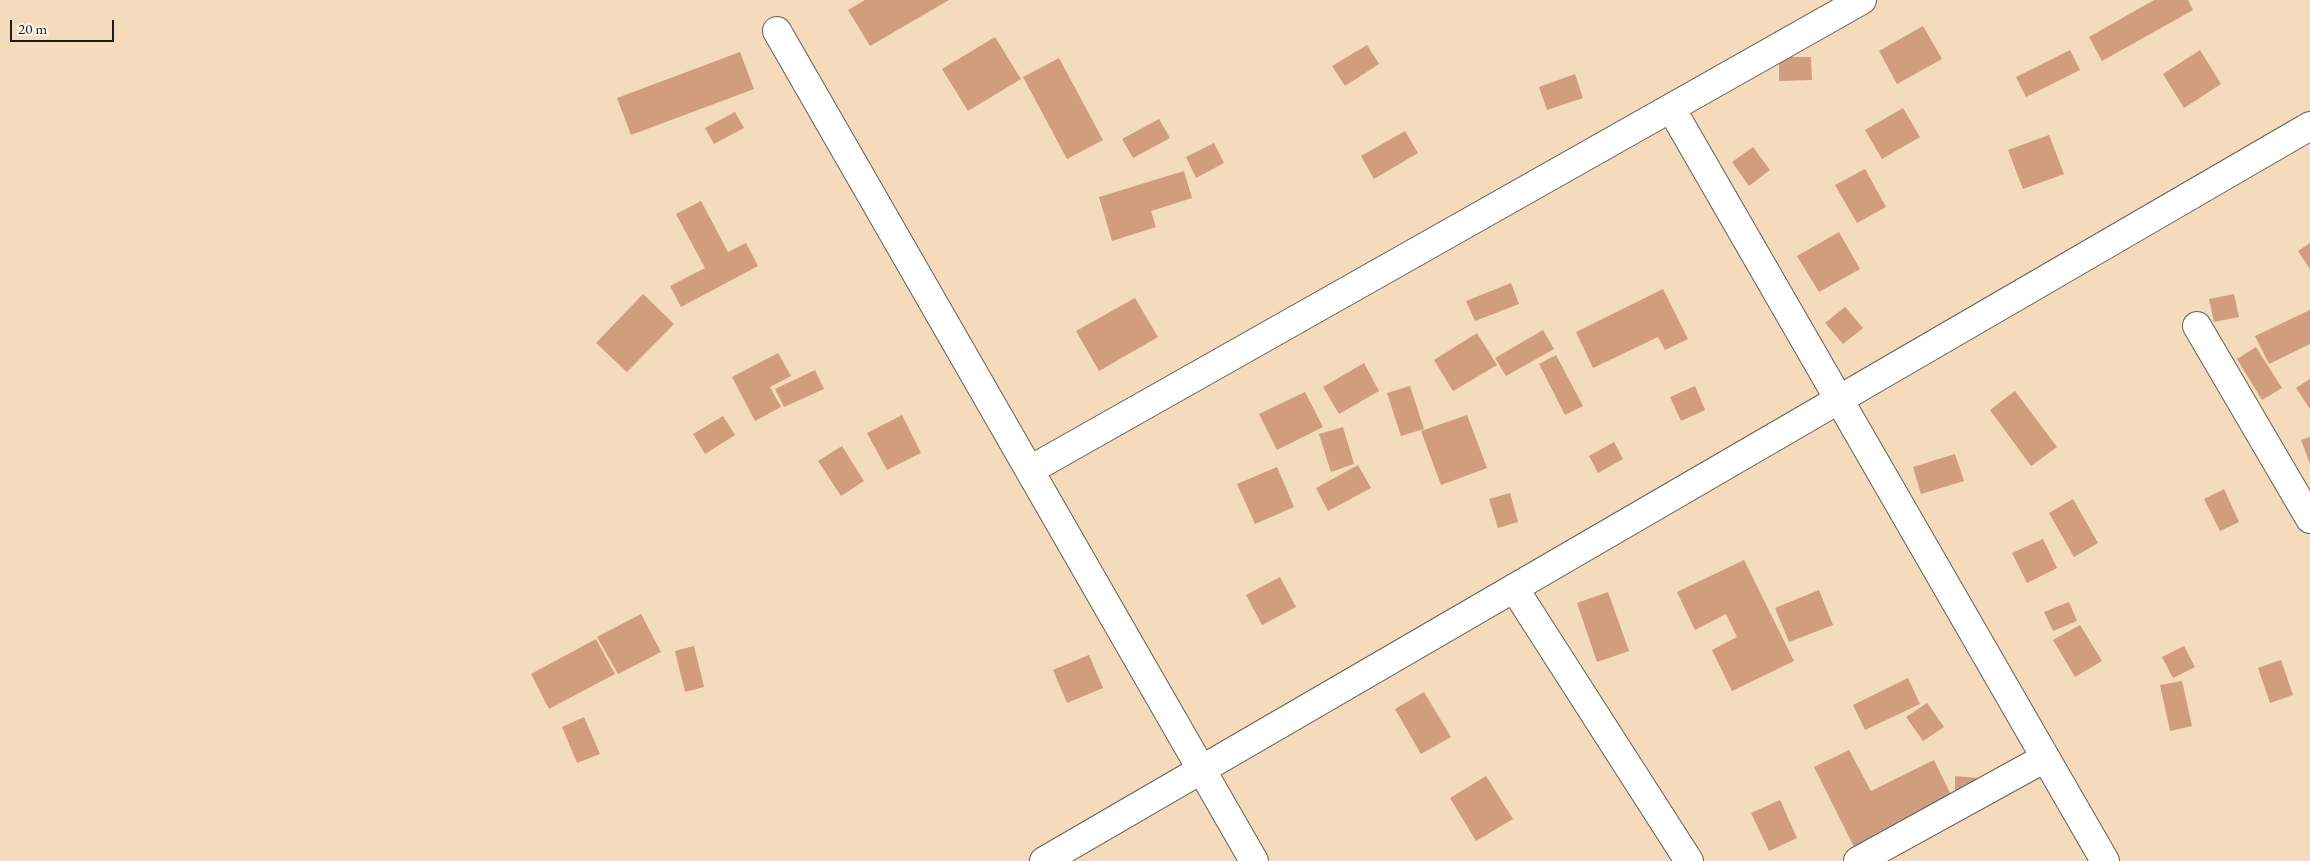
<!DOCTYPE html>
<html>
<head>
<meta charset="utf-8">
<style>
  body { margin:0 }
  #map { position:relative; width:2310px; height:861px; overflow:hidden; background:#f3dbbb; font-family:"EB Garamond",serif }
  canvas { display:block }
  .scale { position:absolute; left:10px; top:20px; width:104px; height:22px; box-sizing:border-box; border:2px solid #1c1c1c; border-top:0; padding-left:6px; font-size:15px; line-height:18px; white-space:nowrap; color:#1c1c1c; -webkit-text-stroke:4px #fcf5e5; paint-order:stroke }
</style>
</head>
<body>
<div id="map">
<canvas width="2310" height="861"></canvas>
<div class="scale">20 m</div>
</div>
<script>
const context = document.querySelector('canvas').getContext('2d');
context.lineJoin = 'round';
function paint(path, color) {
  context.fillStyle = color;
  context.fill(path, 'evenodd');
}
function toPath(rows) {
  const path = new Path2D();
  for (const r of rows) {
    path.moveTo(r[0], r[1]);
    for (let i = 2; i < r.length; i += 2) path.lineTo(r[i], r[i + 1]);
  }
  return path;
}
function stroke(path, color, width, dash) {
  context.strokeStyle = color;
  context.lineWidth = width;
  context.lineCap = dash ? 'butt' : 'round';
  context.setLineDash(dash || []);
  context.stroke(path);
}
paint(toPath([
  [865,0,949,0,870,46,848,10],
  [2154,0,2188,0,2193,10,2102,61,2089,37],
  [1923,26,1942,59,1897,84,1879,51],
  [995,37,1021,79,968,111,942,69],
  [1367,45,1379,64,1345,86,1332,66],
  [2070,50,2080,70,2026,97,2016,77],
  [2200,50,2221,84,2184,108,2163,74],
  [740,52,754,89,631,135,617,98],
  [1779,57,1811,57,1812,80,1779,81],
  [1059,58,1103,140,1067,159,1023,77],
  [1575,74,1583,98,1547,110,1539,87],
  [1903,108,1920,137,1882,159,1865,130],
  [735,112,744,128,714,144,705,128],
  [1159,119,1170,138,1133,158,1122,139],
  [1405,131,1418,153,1374,179,1361,156],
  [2049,135,2064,174,2023,189,2008,150],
  [1214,143,1224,163,1196,178,1186,157],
  [1753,147,1770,170,1749,186,1732,162],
  [1865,169,1886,207,1857,223,1835,185],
  [1184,171,1192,198,1151,211,1156,227,1112,241,1099,197],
  [701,201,728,252,746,243,758,266,681,307,670,286,705,268,676,214],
  [1839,232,1860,269,1819,292,1797,256],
  [2310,243,2310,269,2298,251],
  [1511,283,1519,304,1475,321,1466,301],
  [1663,289,1688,339,1665,350,1658,337,1593,368,1576,332],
  [643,294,674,324,627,372,596,343],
  [2234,294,2239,317,2214,322,2209,299],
  [1135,298,1158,337,1099,371,1076,331],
  [1845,307,1863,328,1843,344,1825,323],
  [2310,310,2310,344,2269,364,2255,336],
  [1543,330,1554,349,1506,376,1495,358],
  [1477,333,1497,365,1453,391,1434,360],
  [2256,347,2282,388,2262,400,2237,359],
  [778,353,791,376,770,387,781,407,755,421,732,377],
  [1556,355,1583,406,1565,415,1539,364],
  [1364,363,1379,391,1339,414,1323,387],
  [815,370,824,389,784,407,775,389],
  [2310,379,2310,409,2296,388],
  [1410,386,1424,429,1401,436,1387,393],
  [1695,386,1705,410,1681,421,1670,397],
  [2015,391,2057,447,2031,466,1990,410],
  [1305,392,1323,427,1277,450,1259,414],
  [902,415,921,453,887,470,867,433],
  [1467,415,1487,468,1441,485,1421,431],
  [723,416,735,435,705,454,693,434],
  [1343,427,1354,464,1331,472,1319,434],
  [2310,437,2310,464,2301,440],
  [1614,442,1623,459,1598,473,1589,456],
  [842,446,864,481,841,496,818,461],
  [1955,454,1964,481,1921,494,1913,467],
  [1358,465,1371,488,1328,511,1316,488],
  [1277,467,1294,507,1255,524,1237,484],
  [2224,489,2239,522,2220,531,2204,499],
  [1510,493,1518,522,1498,528,1489,499],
  [2073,499,2098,543,2074,557,2049,513],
  [2043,539,2057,568,2027,583,2012,553],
  [1744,560,1794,661,1732,691,1712,650,1737,637,1726,614,1695,630,1677,592],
  [1280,577,1296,607,1262,625,1246,595],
  [1819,590,1833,625,1789,642,1775,608],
  [1608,592,1629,651,1597,662,1577,603],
  [2069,602,2077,621,2053,631,2044,612],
  [641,614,661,652,618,674,597,637],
  [2080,625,2102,661,2075,677,2053,640],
  [596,639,615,674,549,709,531,674],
  [694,646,704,687,685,692,675,651],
  [2184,646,2195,667,2173,678,2162,657],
  [1089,655,1103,688,1067,703,1053,670],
  [2281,660,2293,695,2270,703,2258,668],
  [1908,678,1920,704,1865,730,1853,705],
  [2182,681,2192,726,2170,731,2160,685],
  [1424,692,1451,737,1421,754,1395,709],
  [1927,703,1944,727,1923,741,1906,717],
  [584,717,600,754,577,763,562,727],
  [1849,750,1871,791,1934,760,1954,801,1855,849,1814,767],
  [1486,776,1513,819,1476,841,1450,798],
  [1955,776,1978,778,1977,798,1955,797],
  [1780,800,1797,838,1769,851,1751,813]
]), '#d09d7f');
const minor = toPath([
  [777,31,1254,861],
  [1671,108,2105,861],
  [2197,326,2310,519],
  [1030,470,1862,0],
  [1514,588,1689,861],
  [1044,861,2310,126],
  [1858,861,2045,758]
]);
stroke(minor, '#675f54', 30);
stroke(minor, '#fff', 28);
</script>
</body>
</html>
